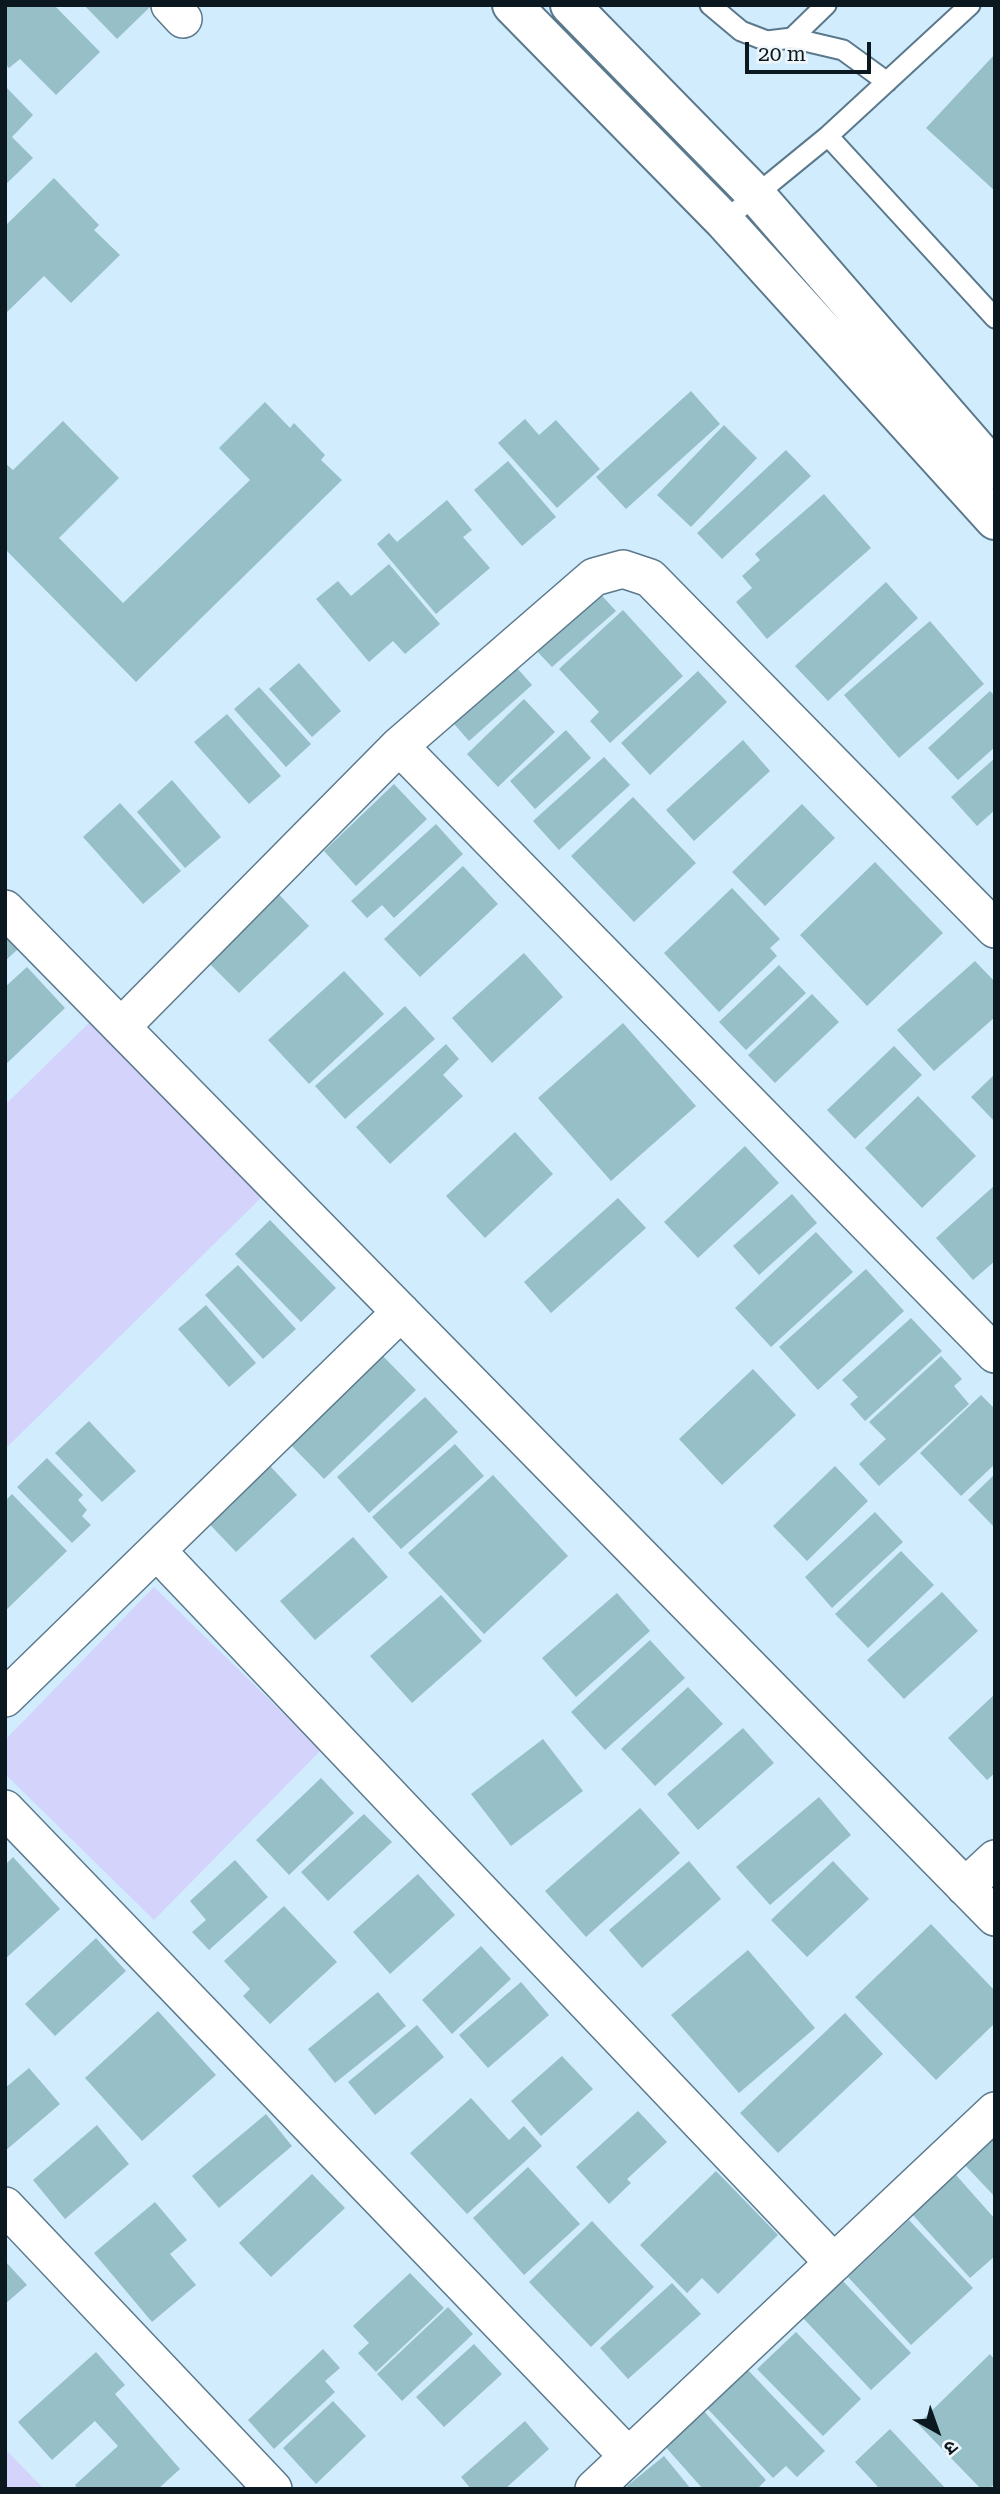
<!DOCTYPE html>
<html>
<head>
<meta charset="utf-8">
<style>
  body { margin:0 }
  #map { position:relative; width:1000px; height:2494px; overflow:hidden; background:#d1ecfd; font-family:"Roboto Serif","Noto Sans Devanagari",serif }
  canvas { display:block }
  .frame { position:absolute; inset:0; border:7px solid #0c181f; pointer-events:none }
  .north { position:absolute; left:902px; top:2396px; width:70px; height:70px; -webkit-text-stroke:5px #eff6fa; paint-order:stroke; rotate:140deg; font-size:19px; font-weight:700; line-height:28px; text-align:center; color:#0c181f }
  .north::after { content:''; display:block; margin:auto; width:24px; height:32px; background:#0c181f; clip-path:polygon(50% 0,100% 100%,50% 72%,0 100%) }
  .scale { position:absolute; left:745px; top:42px; width:126px; height:32px; box-sizing:border-box; border:4px solid #0c181f; border-top:0; padding-left:9px; font-size:21px; line-height:24px; white-space:nowrap; color:#0c181f; -webkit-text-stroke:5px #eff6fa; paint-order:stroke }
</style>
</head>
<body>
<div id="map">
<canvas width="1000" height="2494"></canvas>
<div class="frame"></div>
<div class="north">उ</div>
<div class="scale">20 m</div>
</div>
<script>
const context = document.querySelector('canvas').getContext('2d');
context.lineJoin = 'round';
function paint(path, color) {
  context.fillStyle = color;
  context.fill(path, 'evenodd');
}
function toPath(rows) {
  const path = new Path2D();
  for (const r of rows) {
    path.moveTo(r[0], r[1]);
    for (let i = 2; i < r.length; i += 2) path.lineTo(r[i], r[i + 1]);
  }
  return path;
}
function stroke(path, color, width, dash) {
  context.strokeStyle = color;
  context.lineWidth = width;
  context.lineCap = dash ? 'butt' : 'round';
  context.setLineDash(dash || []);
  context.stroke(path);
}
paint(toPath([
  [93,1019,265,1194,5,1449,5,1105],
  [154,1587,321,1750,154,1920,5,1774,5,1740],
  [5,2449,44,2489,5,2489]
]), '#d3d3fc');
paint(toPath([
  [5,5,54,5,100,52,56,95,20,59,9,68,5,64],
  [84,5,152,5,117,39],
  [995,54,995,191,926,128],
  [5,86,33,115,12,137,33,158,5,185],
  [54,178,99,225,94,230,120,255,71,303,44,276,5,314,5,226],
  [691,391,720,424,626,509,596,477],
  [265,402,290,428,294,423,325,455,321,460,342,480,136,682,5,549,5,463,13,470,63,421,119,478,59,538,123,603,250,480,219,448],
  [525,419,539,435,556,420,600,469,557,508,498,443],
  [724,425,757,458,691,527,657,495],
  [786,450,811,476,722,559,697,533],
  [508,461,556,517,522,546,474,490],
  [824,494,871,548,767,639,736,602,752,588,742,576,760,560,755,554],
  [447,500,472,530,463,537,490,568,436,614,377,544,389,533,397,542],
  [389,564,440,624,405,654,393,641,369,662,316,599,338,581,351,596],
  [886,582,918,618,828,701,795,666],
  [593,586,616,611,552,667,531,645],
  [623,610,683,676,610,743,590,721,599,712,559,669],
  [930,621,984,684,899,758,844,695],
  [510,660,532,685,469,741,447,716],
  [299,663,341,711,312,737,269,689],
  [698,671,727,702,650,775,621,743],
  [259,687,311,744,286,767,234,709],
  [990,691,995,696,995,747,958,780,928,748],
  [524,699,555,732,498,787,467,754],
  [227,714,281,776,249,804,194,742],
  [566,730,591,758,535,809,510,781],
  [743,740,770,771,694,841,666,810],
  [604,757,630,785,559,850,533,821],
  [995,758,995,810,977,826,951,797],
  [172,780,221,837,185,868,137,812],
  [394,784,427,819,356,886,324,851],
  [633,797,696,863,634,922,571,856],
  [120,803,181,871,143,904,83,837],
  [802,804,835,838,765,906,732,872],
  [436,824,463,854,394,918,382,905,367,918,351,901],
  [875,862,943,933,867,1006,800,935],
  [463,866,498,904,420,977,384,939],
  [270,885,309,926,239,993,199,953],
  [732,888,780,939,770,948,777,956,719,1012,664,953],
  [5,936,18,949,5,961],
  [524,953,563,997,492,1063,452,1018],
  [975,961,995,982,995,1017,934,1071,897,1030],
  [779,965,806,993,746,1050,719,1022],
  [27,967,65,1008,5,1065,5,987],
  [344,971,384,1014,309,1084,268,1040],
  [812,994,839,1022,775,1083,748,1055],
  [405,1006,435,1039,345,1119,315,1086],
  [623,1023,696,1106,611,1181,538,1098],
  [446,1044,459,1059,443,1075,463,1096,390,1164,356,1127],
  [894,1046,922,1075,855,1139,827,1110],
  [995,1074,995,1122,971,1097],
  [918,1096,976,1156,922,1208,865,1148],
  [515,1132,553,1174,485,1238,446,1196],
  [745,1146,779,1183,698,1258,664,1222],
  [995,1185,995,1261,973,1280,936,1238],
  [792,1194,817,1223,759,1275,733,1246],
  [618,1198,646,1228,551,1313,524,1282],
  [270,1220,336,1288,301,1322,235,1254],
  [816,1232,853,1272,771,1347,735,1308],
  [238,1265,296,1329,263,1359,205,1295],
  [866,1269,904,1311,818,1390,779,1347],
  [206,1305,256,1363,229,1387,178,1329],
  [911,1318,942,1351,865,1421,850,1404,858,1397,842,1380],
  [381,1354,416,1390,324,1479,289,1443],
  [941,1356,962,1379,954,1386,969,1404,879,1486,859,1464,886,1439,869,1422],
  [753,1369,796,1415,722,1485,679,1439],
  [981,1395,995,1409,995,1464,961,1496,920,1453],
  [425,1397,458,1432,369,1513,337,1477],
  [89,1421,136,1471,102,1502,55,1453],
  [455,1444,484,1476,401,1549,372,1517],
  [260,1455,297,1495,236,1552,198,1512],
  [47,1458,83,1495,78,1500,87,1510,82,1516,91,1525,72,1543,17,1487],
  [835,1466,868,1501,807,1561,773,1526],
  [995,1474,995,1528,968,1500],
  [493,1475,568,1556,484,1634,408,1553],
  [12,1494,67,1551,5,1611,5,1501],
  [875,1512,903,1542,832,1608,805,1577],
  [353,1537,388,1577,315,1640,280,1601],
  [901,1551,934,1585,868,1648,835,1614],
  [942,1592,978,1631,904,1699,867,1660],
  [617,1593,650,1631,576,1697,542,1658],
  [441,1595,482,1641,412,1703,370,1656],
  [650,1640,685,1678,605,1750,571,1712],
  [688,1687,723,1724,655,1786,621,1749],
  [995,1694,995,1773,987,1780,948,1738],
  [743,1728,774,1763,698,1830,667,1794],
  [543,1739,583,1791,511,1846,471,1794],
  [321,1778,354,1813,289,1875,256,1840],
  [819,1797,851,1835,770,1905,736,1867],
  [640,1808,680,1853,586,1937,545,1891],
  [364,1814,392,1842,328,1901,301,1872],
  [13,1857,60,1909,5,1959,5,1865],
  [235,1860,268,1897,209,1950,192,1932,206,1920,190,1901],
  [689,1861,721,1899,642,1968,609,1930],
  [833,1861,869,1899,807,1957,771,1920],
  [418,1874,455,1915,390,1974,353,1932],
  [284,1906,337,1962,270,2024,243,1996,250,1989,224,1961],
  [931,1924,995,1991,995,2023,936,2080,855,1997],
  [96,1938,126,1971,55,2036,25,2004],
  [481,1946,511,1979,452,2034,422,2000],
  [748,1950,815,2028,739,2093,671,2015],
  [521,1982,549,2015,488,2068,459,2035],
  [378,1992,406,2026,335,2083,308,2049],
  [158,2011,216,2075,142,2141,85,2078],
  [845,2013,883,2054,778,2153,740,2113],
  [417,2025,444,2057,375,2115,348,2082],
  [562,2056,593,2089,541,2136,511,2101],
  [29,2068,60,2104,5,2151,5,2088],
  [471,2098,509,2140,524,2126,542,2146,467,2214,410,2153],
  [638,2111,667,2142,627,2179,631,2183,609,2204,576,2167],
  [266,2114,292,2146,219,2208,192,2176],
  [97,2125,129,2164,65,2219,33,2180],
  [995,2138,995,2197,965,2165],
  [528,2167,580,2224,524,2275,473,2218],
  [716,2171,778,2235,718,2294,702,2278,687,2293,640,2245],
  [312,2174,345,2208,271,2277,239,2243],
  [956,2175,995,2219,995,2256,970,2278,912,2214],
  [155,2202,187,2240,170,2254,196,2285,152,2322,94,2253],
  [909,2220,973,2288,911,2345,848,2277],
  [592,2221,654,2287,591,2347,529,2282],
  [5,2261,27,2285,5,2304],
  [410,2273,444,2308,376,2372,358,2353,369,2343,353,2326],
  [842,2280,911,2353,871,2390,803,2318],
  [672,2283,701,2314,628,2379,600,2348],
  [448,2307,473,2334,402,2401,377,2374],
  [796,2332,861,2399,823,2436,757,2369],
  [474,2344,502,2374,444,2427,416,2397],
  [323,2349,340,2368,325,2381,335,2392,274,2449,248,2420],
  [96,2352,125,2385,115,2394,180,2469,158,2489,78,2489,75,2485,118,2446,95,2421,52,2460,18,2422],
  [990,2354,995,2360,995,2483,989,2489,981,2489,918,2424],
  [747,2369,825,2451,797,2477,786,2466,773,2478,706,2407],
  [333,2401,366,2436,316,2484,283,2448],
  [701,2408,766,2480,757,2489,703,2489,662,2443],
  [525,2421,549,2449,505,2489,471,2489,461,2477],
  [890,2429,946,2489,880,2489,855,2462],
  [664,2456,691,2489,629,2489,627,2486]
]), '#96bfc7');
const service = toPath([
  [710,5,741,31,767,41,792,38,843,50,887,82],
  [792,38,826,5],
  [828,136,995,318],
  [724,221,828,136,970,5]
]);
const minor = toPath([
  [170,5,183,19],
  [399,746,995,1354],
  [5,909,995,1917],
  [121,1027,399,746,594,577,623,569,650,578,995,929],
  [157,1551,834,2263],
  [5,1698,401,1312],
  [5,1809,628,2456],
  [965,1887,995,1859],
  [5,2206,273,2489],
  [594,2489,995,2111]
]);
const tertiary = toPath([
  [512,5,724,221,995,520],
  [570,5,756,195,995,470]
]);
stroke(service, '#5b798c', 23);
stroke(minor, '#5b798c', 40);
stroke(tertiary, '#5b798c', 42);
stroke(service, '#fff', 19);
stroke(minor, '#fff', 37);
stroke(tertiary, '#fff', 38);
</script>
</body>
</html>
